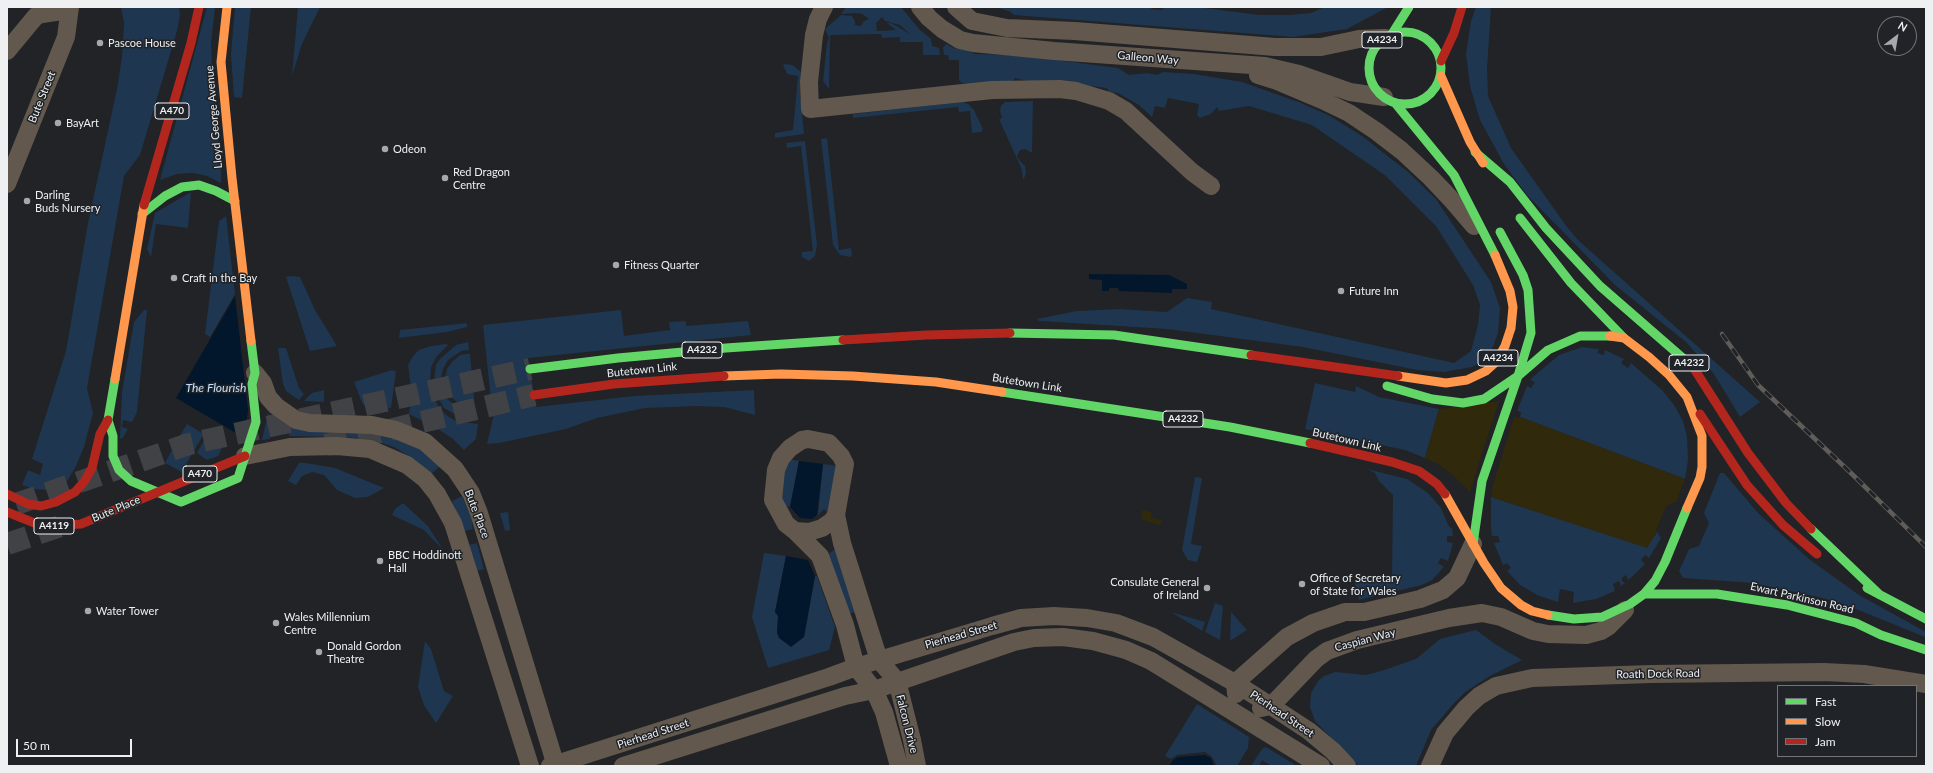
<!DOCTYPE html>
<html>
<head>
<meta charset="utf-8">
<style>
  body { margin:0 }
  #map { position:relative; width:1933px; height:773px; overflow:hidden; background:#212326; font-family:Lato,sans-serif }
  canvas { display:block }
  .frame { position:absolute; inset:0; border:8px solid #eef0f2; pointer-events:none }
  .legend { position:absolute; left:1777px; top:685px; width:140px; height:72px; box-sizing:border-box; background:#202327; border:1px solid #727578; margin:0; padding:5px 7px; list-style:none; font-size:12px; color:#eef0f2 }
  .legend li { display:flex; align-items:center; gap:8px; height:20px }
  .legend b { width:20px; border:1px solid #727578 }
  .north { position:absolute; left:1877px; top:16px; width:40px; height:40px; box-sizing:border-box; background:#202327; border:1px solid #727578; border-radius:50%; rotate:31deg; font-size:11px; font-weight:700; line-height:16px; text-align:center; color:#eef0f2 }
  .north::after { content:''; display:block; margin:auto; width:14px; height:18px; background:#a6a8ab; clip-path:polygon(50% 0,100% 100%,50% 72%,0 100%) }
  .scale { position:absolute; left:16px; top:739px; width:116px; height:18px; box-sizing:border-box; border:2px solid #eef0f2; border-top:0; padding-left:5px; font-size:12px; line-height:14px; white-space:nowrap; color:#eef0f2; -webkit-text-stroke:3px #202327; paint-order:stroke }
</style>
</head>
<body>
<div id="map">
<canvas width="1933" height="773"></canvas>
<div class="frame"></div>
<ul class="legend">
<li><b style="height:5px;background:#63d668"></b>Fast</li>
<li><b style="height:5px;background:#ff974d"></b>Slow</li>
<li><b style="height:5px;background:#b3261e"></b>Jam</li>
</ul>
<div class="north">N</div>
<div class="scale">50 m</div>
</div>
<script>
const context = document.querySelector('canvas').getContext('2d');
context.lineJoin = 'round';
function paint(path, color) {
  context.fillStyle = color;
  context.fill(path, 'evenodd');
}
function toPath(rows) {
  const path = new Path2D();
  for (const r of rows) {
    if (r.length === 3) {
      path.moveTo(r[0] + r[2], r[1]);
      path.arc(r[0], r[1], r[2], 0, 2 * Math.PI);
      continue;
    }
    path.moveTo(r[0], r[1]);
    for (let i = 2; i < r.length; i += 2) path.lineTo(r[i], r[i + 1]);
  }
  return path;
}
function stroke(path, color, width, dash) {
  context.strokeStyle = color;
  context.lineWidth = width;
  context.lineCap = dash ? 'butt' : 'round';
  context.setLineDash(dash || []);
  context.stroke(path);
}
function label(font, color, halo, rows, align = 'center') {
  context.font = font + ' Lato,sans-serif';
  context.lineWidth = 3;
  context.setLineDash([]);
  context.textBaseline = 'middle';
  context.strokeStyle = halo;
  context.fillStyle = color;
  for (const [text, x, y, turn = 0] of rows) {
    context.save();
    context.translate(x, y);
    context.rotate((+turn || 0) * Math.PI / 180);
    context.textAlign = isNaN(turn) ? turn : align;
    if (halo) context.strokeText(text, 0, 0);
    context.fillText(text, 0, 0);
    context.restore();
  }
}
paint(toPath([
  [121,7,179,7,180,15,177,31,140,155,124,176,87,388,93,413,84,447,76,466,67,481,46,490,34,489,22,485,28,470,40,475,43,464,32,459,66,351,88,223,117,89,122,57,124,23],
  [207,7,215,7,211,43,212,67,221,165,221,183,207,176,193,173,177,174,160,180],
  [235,7,251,7,242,98,234,97,231,54],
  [298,7,320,7,302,44,292,76],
  [846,7,901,7,919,29,931,39,932,46,939,48,940,55,923,55,923,42,900,42,900,37,882,38,881,34,830,35,829,89,823,81,827,43,829,38,825,29,841,15,852,16,855,21,855,25,861,26,864,21,869,19,862,14,856,13,841,14],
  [882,17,885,21,900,25,910,34,891,23,887,23,896,30,877,31,876,23],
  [995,7,1149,7,1152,9,1161,10,1166,7,1197,7,1259,15,1288,15,1311,13,1325,7,1388,7,1347,29,1293,37,1014,15,1011,12],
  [1476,7,1491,7,1487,69,1488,96,1511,148,1567,227,1578,240,1760,402,1740,417,1714,374,1686,342,1615,285,1527,195,1504,164,1480,120,1470,86,1466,54,1471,21],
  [946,44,956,49,964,49,975,54,1017,55,1118,68,1129,75,1147,73,1157,75,1163,72,1194,74,1242,82,1301,103,1330,116,1362,136,1408,172,1436,199,1491,282,1500,308,1498,333,1493,347,1482,362,1472,367,1444,372,1417,370,1303,347,1167,329,1039,321,1037,319,1077,311,1120,309,1167,312,1187,298,1212,302,1211,309,1454,363,1471,351,1478,325,1480,305,1473,285,1436,226,1386,176,1312,125,1249,106,1219,111,1217,107,1211,114,1200,118,1197,115,1199,104,1168,98,1165,108,1155,106,1152,117,1139,105,1118,93,1109,92,1107,88,1075,84,1071,81,1061,80,1055,83,1031,82,1015,78,1011,83,975,85,962,83,959,80,959,60,949,60,948,55,944,55,943,48],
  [785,64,793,65,801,72,800,93,804,134,775,138,775,133,793,130,798,76,787,74,783,65],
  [1033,101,1032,153,1025,149,1020,150,1017,156,1019,160,1025,166,1026,174,1023,180,1022,170,999,119,1002,118,1000,111,1001,106,1005,102],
  [962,102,968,104,974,110,983,129,981,132,972,133,970,111,959,112,958,107,853,118,853,114],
  [827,138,839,250,851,248,852,255,850,257,840,255,833,245,821,139],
  [805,141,817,245,815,256,809,261,802,257,802,252,813,251,801,146,787,148,786,143],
  [191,192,188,228,156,224,151,257,147,249,155,213],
  [226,216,235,294,210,337,205,334,219,221],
  [290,276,300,277,315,310,337,346,310,351,287,280,286,277],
  [144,310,147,310,137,412,132,422,123,420,122,427,128,429,122,439,120,438,122,392,134,322],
  [621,310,624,336,670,330,669,322,686,321,686,326,748,321,751,335,528,358,536,407,634,396,754,390,755,415,724,407,697,406,645,408,597,418,566,429,499,443,487,444,493,418,483,325],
  [467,323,467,327,447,332,399,338,400,330],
  [468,342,469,350,461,351,448,360,443,369,441,378,443,391,447,399,460,409,475,412,477,419,461,418,444,408,435,392,434,381,436,364,441,358,456,345],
  [446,344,448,345,437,356,431,367,430,383,432,393,438,406,446,415,456,421,478,424,476,439,464,450,453,439,435,427,409,414,412,396,408,365,413,356,419,350,431,346],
  [1582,347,1599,349,1597,353,1604,355,1605,350,1624,359,1621,363,1628,368,1631,363,1663,391,1674,405,1683,421,1687,437,1688,460,1685,479,1520,417,1521,412,1517,411,1527,386,1531,388,1535,382,1530,380,1534,376,1559,355],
  [278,348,286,348,299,388,304,394,299,400,286,391,283,384],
  [466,354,470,354,475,408,462,406,450,396,446,388,445,378,447,369,452,362,460,355],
  [392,370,396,371,391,408,363,405,354,382],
  [1315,383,1355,392,1356,386,1379,397,1439,409,1425,458,1405,450,1305,429],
  [324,390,324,402,304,401,312,393],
  [268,414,273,418,270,439,262,440],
  [187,424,204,434,193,452,176,442],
  [288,425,362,432,401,440,422,450,440,466,431,474,409,456,394,447,375,441,346,437,289,436],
  [207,435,224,445,218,456,207,460,197,453],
  [175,444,192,454,182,472,165,463],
  [789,459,799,461,790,507,789,506,783,508,781,502,781,481],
  [299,463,306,463,335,468,384,488,368,497,355,498,337,490,324,475,312,472,302,476,296,485,288,481],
  [823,464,838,466,828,513,824,509,818,515],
  [1367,469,1407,479,1428,493,1441,508,1449,527,1452,528,1453,536,1447,536,1447,542,1453,543,1448,561,1441,558,1438,563,1444,567,1432,580,1422,585,1359,600,1354,579,1392,575,1393,495,1379,481,1375,473],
  [1720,473,1724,473,1758,513,1809,559,1859,595,1926,632,1925,637,1841,603,1818,597,1753,583,1683,578,1679,571,1689,549,1699,546,1709,523,1704,513],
  [1195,477,1202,478,1191,544,1202,546,1197,562,1188,560,1182,550],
  [462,496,471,517,473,529,465,531,452,501],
  [1491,497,1647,547,1657,532,1661,538,1649,558,1645,555,1641,560,1645,564,1637,572,1628,580,1626,575,1622,578,1622,581,1625,583,1621,586,1619,581,1613,584,1615,591,1596,599,1573,603,1574,592,1560,589,1558,602,1537,595,1520,585,1507,571,1511,568,1507,563,1503,565,1494,543,1500,542,1498,536,1492,536,1491,528],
  [403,503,428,526,443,550,424,530,392,515,395,509],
  [508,512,510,530,505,531,500,513],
  [477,543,484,569,477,571,469,545],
  [837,548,856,612,848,614,828,554],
  [764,553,786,556,775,612,778,616,777,633,804,637,815,576,817,576,835,627,829,650,768,668,752,617],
  [1215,603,1223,606,1220,640,1205,632],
  [1171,612,1205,622,1202,631],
  [1231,612,1247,630,1230,641],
  [1476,630,1495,644,1522,660,1488,677,1464,693,1455,702,1431,730,1416,766,1359,766,1315,721,1310,707,1311,693,1318,681,1324,676,1335,672,1366,675,1384,670,1416,659,1440,639],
  [425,641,431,649,444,691,453,696,436,723,424,705,418,687],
  [1197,704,1249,737,1248,748,1237,766,1217,766,1212,757,1205,752,1177,755,1171,759,1165,756],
  [1266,747,1297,766,1272,766,1262,760,1259,766,1251,766,1262,749]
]), '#1e364f');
paint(toPath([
  [1499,401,1470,492,1453,475,1438,464,1425,458,1439,409],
  [1514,417,1519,418,1520,417,1685,479,1676,502,1666,506,1656,530,1657,532,1647,548,1491,497,1492,488],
  [1142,510,1152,512,1151,518,1162,520,1161,523,1158,525,1141,519]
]), '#30290c');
paint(toPath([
  [1089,274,1169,275,1187,284,1187,289,1172,289,1172,293,1119,291,1118,288,1109,288,1109,291,1102,291,1102,280,1089,279],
  [235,296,248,410,247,418,241,436,176,398],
  [799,461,823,464,817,515,812,519,800,518,790,507],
  [786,556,808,560,815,576,804,637,791,647,779,638,777,633,778,616,775,612],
  [1205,755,1211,758,1214,766,1169,766,1173,760,1178,757]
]), '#03172c');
stroke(toPath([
  [326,445,534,395],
  [16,504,189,444,530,369],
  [7,544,61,526]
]), '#404245', 22, [22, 11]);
stroke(toPath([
  [824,7,818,19,814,35,809,82,810,109,992,90,1060,89,1076,91,1109,101,1126,111,1192,172,1211,186],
  [920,7,929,18,942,29,960,40,973,43,1054,51,1265,66,1299,74,1350,92,1384,97],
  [956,7,972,21,1007,28,1075,31,1275,47,1321,47,1359,39,1385,38],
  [7,51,36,16,42,14,69,10],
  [1258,75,1277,81,1322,100,1349,113,1376,131,1402,151,1431,178,1450,198,1474,226],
  [7,184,66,37,70,7],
  [255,373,263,383,268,397,276,406,296,420,310,423,372,425,396,430,425,442,455,469,471,493,479,513,556,766],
  [808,439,829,443,841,456,845,464,836,515,832,521,822,528,809,532,795,531,786,524,773,500,776,470,781,458,790,448,802,440,808,439],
  [245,456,290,447,337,446,370,449,407,465,425,479,437,494,453,523,530,766],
  [836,515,842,543,879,660,897,681,912,740,917,766],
  [795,531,820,556,845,625,856,667,874,690,884,712,899,766],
  [1236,694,1235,683,1287,637,1313,623,1345,612,1364,612,1420,599,1443,590,1457,578,1473,544],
  [1261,708,1271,706,1316,659,1327,651,1357,640,1449,618,1482,613,1501,617,1533,631,1548,634,1586,635,1601,631,1609,626,1625,610],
  [550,766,829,677,856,667,992,626,1021,618,1054,616,1087,618,1116,623,1153,637,1235,683,1271,706,1309,731,1333,751,1347,766],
  [623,766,845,696,874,690,1014,642,1034,638,1063,637,1093,641,1126,650,1151,661,1321,766],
  [1430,766,1445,733,1466,708,1479,696,1496,686,1532,678,1651,674,1824,672,1864,674,1926,684]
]), '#62584d', 18);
stroke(toPath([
  [1405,68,36],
  [1392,34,1409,7],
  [1395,103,1454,175,1495,255],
  [1475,152,1510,182,1546,228,1600,286,1693,367],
  [142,214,165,196,182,187,199,185,216,191,235,201],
  [1520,218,1571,283,1624,338],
  [1010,333,1114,335,1251,355],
  [530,369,618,358,726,348,843,340],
  [115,379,108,420,113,436,113,456,119,470,131,481,181,502,238,478,256,422,252,384,255,373,251,341],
  [1387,386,1432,399,1463,403,1484,399,1518,376,1531,333,1528,290,1523,275,1500,232],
  [1002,392,1230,427,1310,443],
  [1811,529,1880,595],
  [1473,544,1482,481,1518,376,1548,350,1580,336,1610,336],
  [1867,588,1926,619],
  [1644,594,1717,594,1787,605,1856,623,1881,635,1926,650],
  [1548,615,1574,619,1602,617,1630,604,1644,594,1655,581,1665,562,1687,508]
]), '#63d668', 9);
stroke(toPath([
  [227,7,221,62,232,178,251,341],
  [1441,76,1470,142,1483,163],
  [1610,336,1624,338,1649,357,1669,375,1687,397,1702,436,1702,467,1700,478,1687,508],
  [724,376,781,374,853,376,936,382,1002,392],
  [1398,376,1446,383,1467,380,1486,371,1496,362,1505,346,1511,328,1513,307,1510,291,1495,255],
  [115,379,144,205],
  [1445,494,1484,563,1501,588,1521,605,1532,611,1548,615]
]), '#ff974d', 9);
stroke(toPath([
  [1441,61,1454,33,1462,7],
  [144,205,191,43,199,7],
  [843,340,927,335,1010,333],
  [1251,355,1398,376],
  [1693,367,1748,453,1786,503,1811,529],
  [534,395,614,384,724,376],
  [1700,414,1747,485,1783,525,1817,554],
  [1310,443,1392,462,1419,471,1437,484,1445,494],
  [7,494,28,504,41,506,56,502,75,492,84,482,92,468,100,434,108,420],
  [7,512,42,526,81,524,245,456]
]), '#b3261e', 9);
const rail = toPath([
  [1722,334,1758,385,1852,474,1926,547]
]);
stroke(rail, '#605d59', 4.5);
stroke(rail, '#202327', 3, [9]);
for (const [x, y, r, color] of [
  [100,43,4,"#a6a8ab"],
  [58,123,4,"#a6a8ab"],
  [385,149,4,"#a6a8ab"],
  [445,178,4,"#a6a8ab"],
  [27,201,4,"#a6a8ab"],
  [616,265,4,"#a6a8ab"],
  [174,278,4,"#a6a8ab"],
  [1341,291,4,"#a6a8ab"],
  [380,561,4,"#a6a8ab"],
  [1302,584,4,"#a6a8ab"],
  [1207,588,4,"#a6a8ab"],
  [88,611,4,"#a6a8ab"],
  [276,623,4,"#a6a8ab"],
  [319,652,4,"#a6a8ab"]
]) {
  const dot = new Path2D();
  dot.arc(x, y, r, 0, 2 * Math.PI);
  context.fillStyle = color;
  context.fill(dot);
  stroke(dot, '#202327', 1.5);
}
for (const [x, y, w] of [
  [1382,40,40],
  [172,111,34],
  [702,350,40],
  [1498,358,40],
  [1689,363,40],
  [1183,419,40],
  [200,474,34],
  [54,526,40]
]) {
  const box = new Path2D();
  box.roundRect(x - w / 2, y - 8, w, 16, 3);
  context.fillStyle = '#202327';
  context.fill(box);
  stroke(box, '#eef0f2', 1);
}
label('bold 10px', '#eef0f2', null, [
  ["A4234",1382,40],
  ["A470",172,111],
  ["A4232",702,350],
  ["A4234",1498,358],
  ["A4232",1689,363],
  ["A4232",1183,419],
  ["A470",200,474],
  ["A4119",54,526]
]);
label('11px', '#eef0f2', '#202327', [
  ["Pascoe House",108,43],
  ["BayArt",66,123],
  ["Odeon",393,149],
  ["Red Dragon",453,172],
  ["Centre",453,185],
  ["Darling",35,195],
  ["Buds Nursery",35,208],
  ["Fitness Quarter",624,265],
  ["Craft in the Bay",182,278],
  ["Future Inn",1349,291],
  ["BBC Hoddinott",388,555],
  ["Hall",388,568],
  ["Office of Secretary",1310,578],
  ["of State for Wales",1310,591],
  ["Consulate General",1199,582,"right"],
  ["of Ireland",1199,595,"right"],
  ["Water Tower",96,611],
  ["Wales Millennium",284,617],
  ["Centre",284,630],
  ["Donald Gordon",327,646],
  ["Theatre",327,659]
], 'left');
label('11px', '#eef0f2', '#202327', [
  ["Galleon Way",1148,58,5],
  ["Bute Street",42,97,-68],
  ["Lloyd George Avenue",214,117,-95],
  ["Butetown Link",642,370,-6],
  ["Butetown Link",1027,383,9],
  ["Butetown Link",1347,440,13],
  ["Bute Place",116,509,-23],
  ["Bute Place",477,514,69],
  ["Ewart Parkinson Road",1802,598,13],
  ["Pierhead Street",961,635,-16],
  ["Caspian Way",1365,640,-15],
  ["Roath Dock Road",1658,674,-1],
  ["Pierhead Street",1282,714,34],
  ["Falcon Drive",907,724,76],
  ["Pierhead Street",653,734,-18]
]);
label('italic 12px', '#c3e0fc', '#202327', [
  ["The Flourish",216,388]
]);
</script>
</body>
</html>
